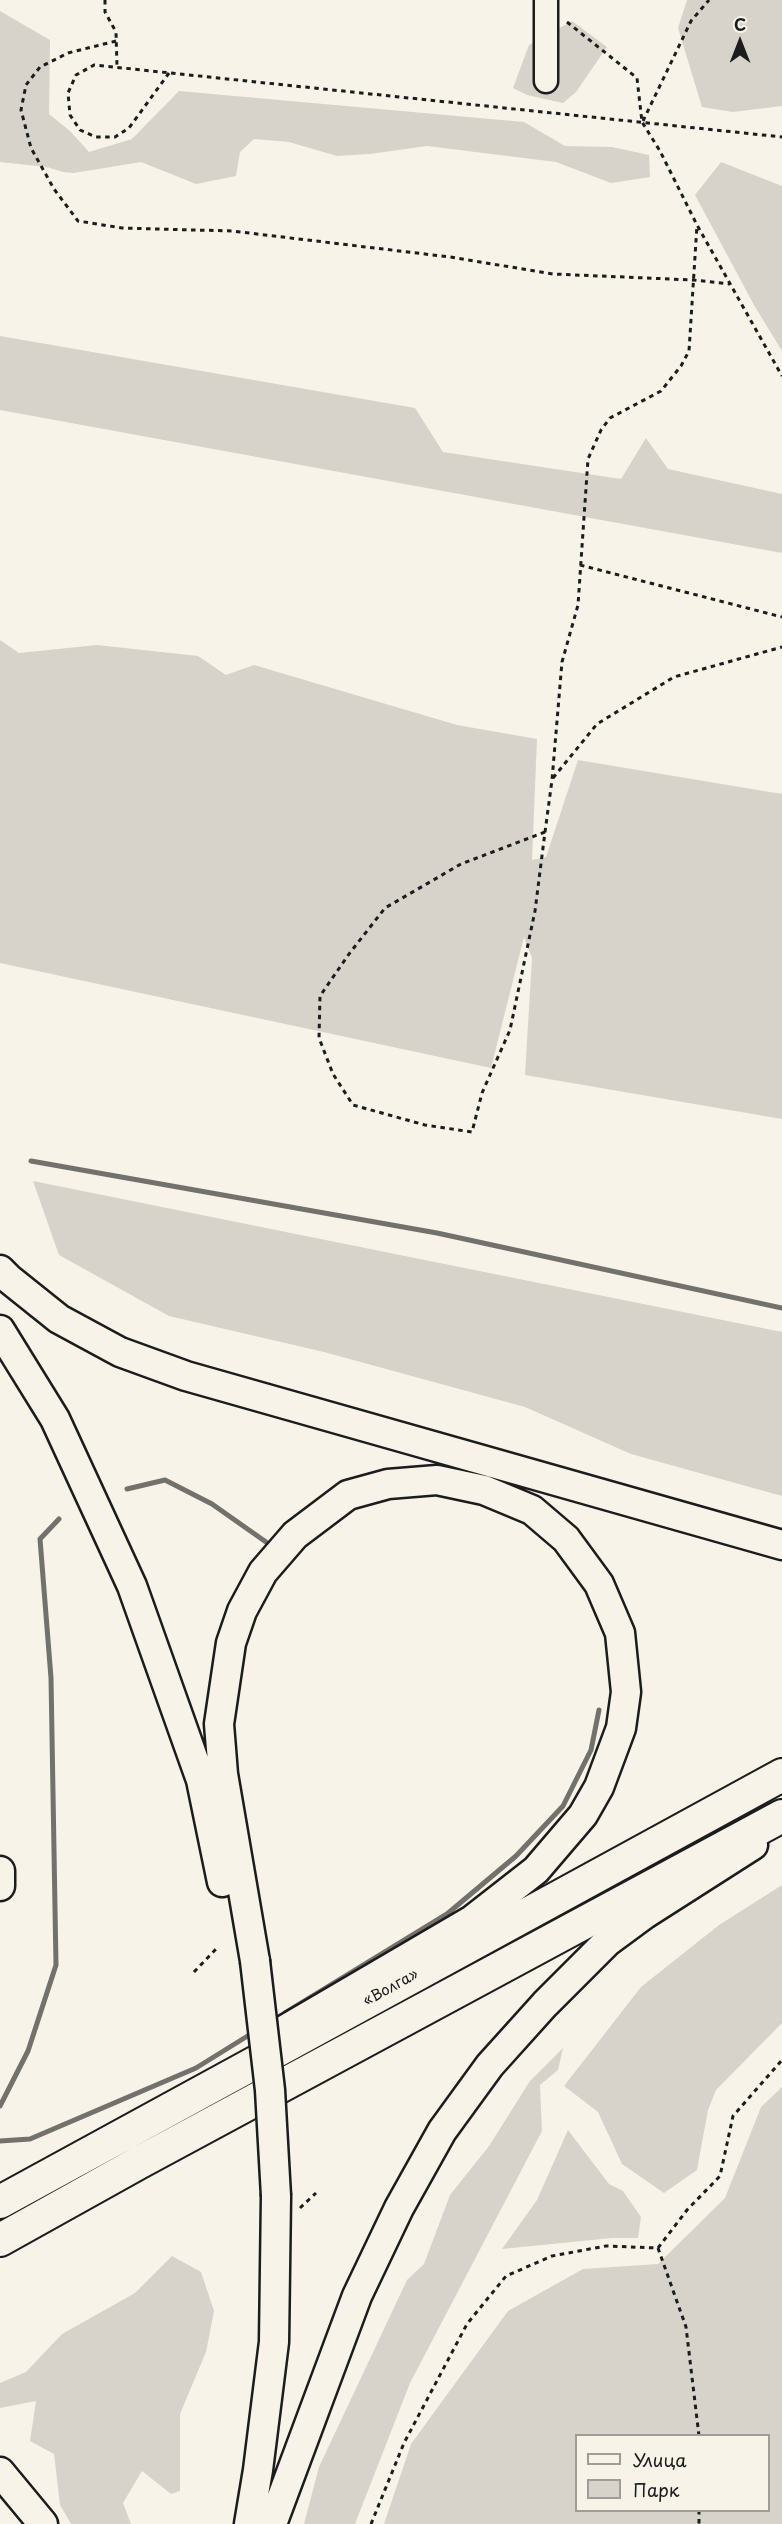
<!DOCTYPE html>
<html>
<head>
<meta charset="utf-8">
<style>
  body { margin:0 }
  #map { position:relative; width:782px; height:2524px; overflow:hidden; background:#f7f3e8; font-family:"Playpen Sans",sans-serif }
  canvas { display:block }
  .legend { position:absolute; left:575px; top:2434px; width:195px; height:78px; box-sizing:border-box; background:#f7f3e8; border:2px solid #9f9d96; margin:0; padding:8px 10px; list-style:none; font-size:18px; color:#1c1c1c }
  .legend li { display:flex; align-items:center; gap:12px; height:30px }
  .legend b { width:30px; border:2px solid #9f9d96 }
  .north { position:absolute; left:710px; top:12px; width:60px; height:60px; -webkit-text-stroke:4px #f7f3e8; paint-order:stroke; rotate:0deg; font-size:16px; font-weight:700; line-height:24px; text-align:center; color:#1c1c1c }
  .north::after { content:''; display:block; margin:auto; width:21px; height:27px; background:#1c1c1c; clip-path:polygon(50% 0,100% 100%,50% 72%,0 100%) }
</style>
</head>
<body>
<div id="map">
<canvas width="782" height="2524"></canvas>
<ul class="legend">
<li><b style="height:8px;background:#f7f3e8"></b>Улица</li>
<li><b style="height:16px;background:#d7d3cb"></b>Парк</li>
</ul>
<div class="north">С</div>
</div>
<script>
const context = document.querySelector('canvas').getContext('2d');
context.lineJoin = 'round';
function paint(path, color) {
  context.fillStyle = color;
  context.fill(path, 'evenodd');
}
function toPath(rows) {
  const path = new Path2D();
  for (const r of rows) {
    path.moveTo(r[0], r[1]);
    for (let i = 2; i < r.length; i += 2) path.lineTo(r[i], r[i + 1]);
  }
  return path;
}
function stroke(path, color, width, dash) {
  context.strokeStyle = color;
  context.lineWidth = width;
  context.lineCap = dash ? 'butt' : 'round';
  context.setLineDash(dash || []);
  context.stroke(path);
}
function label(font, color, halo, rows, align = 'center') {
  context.font = font + ' "Playpen Sans",sans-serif';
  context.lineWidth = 5;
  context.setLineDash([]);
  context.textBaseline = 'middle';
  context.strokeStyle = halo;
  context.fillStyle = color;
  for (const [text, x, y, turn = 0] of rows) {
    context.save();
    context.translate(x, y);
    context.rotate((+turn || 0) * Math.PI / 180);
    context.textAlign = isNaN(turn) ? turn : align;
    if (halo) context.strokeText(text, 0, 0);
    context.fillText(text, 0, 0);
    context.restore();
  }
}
paint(toPath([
  [687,0,782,0,782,106,733,112,702,107,678,28],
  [0,11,50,40,49,114,70,131,89,152,132,139,179,91,524,122,565,146,612,147,649,155,650,177,611,183,556,162,427,146,370,154,337,156,289,142,254,139,240,152,236,176,196,184,141,162,74,173,63,172,47,167,0,162],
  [572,21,607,47,576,92,563,103,527,95,513,88,529,45],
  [721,162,782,186,782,351,754,305,695,195],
  [0,336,415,408,443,452,621,479,646,438,668,469,782,494,782,553,0,410],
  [0,640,19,653,97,645,198,656,226,675,254,665,457,725,537,739,532,860,546,857,578,760,782,794,782,1119,525,1075,532,958,524,937,491,1068,0,963],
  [33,1181,782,1332,782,1496,631,1454,525,1407,324,1352,169,1316,59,1255],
  [782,1885,782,2023,716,2090,708,2110,697,2170,664,2193,622,2164,598,2112,564,2086,641,1987,719,1925],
  [563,2048,558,2070,540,2085,542,2131,410,2383,355,2524,304,2524,319,2467,407,2280,424,2264,450,2195,489,2146,530,2081],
  [782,2087,782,2524,384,2524,411,2444,508,2311,583,2269,658,2264,725,2198,761,2107],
  [576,2436,768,2436,768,2510,576,2510],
  [568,2130,609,2184,623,2191,641,2217,638,2238,612,2238,502,2249,537,2200],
  [172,2256,201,2272,214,2311,206,2352,180,2414,180,2491,171,2494,142,2471,123,2503,131,2524,71,2524,60,2505,54,2454,30,2441,36,2401,0,2408,0,2383,26,2372,62,2334,135,2293]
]), '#d7d3cb');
stroke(toPath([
  [31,1161,437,1233,782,1308],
  [127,1489,165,1480,212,1504,266,1542],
  [285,2013,447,1914,516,1856,563,1806,591,1750,599,1710],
  [0,2106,28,2051,56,1965,51,1678,40,1539,59,1519],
  [0,2141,30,2139,196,2068,254,2032]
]), '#72716c', 5);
const minor = toPath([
  [546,81,546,0]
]);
const major = toPath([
  [0,1270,9,1279,59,1319,120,1352,186,1376,782,1545],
  [0,1330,55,1419,132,1586,201,1780,222,1882],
  [0,1871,0,1886],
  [255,1961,223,1774,219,1724,231,1643,242,1611,263,1572,295,1535,348,1495,388,1484,437,1480,484,1490,532,1510,566,1539,599,1584,620,1633,626,1692,621,1728,599,1787,583,1815,536,1870,472,1920,279,2033],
  [0,2472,43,2524],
  [249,2524,258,2470,274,2342,276,2196],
  [272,2524,357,2296,399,2208,442,2131,490,2065,545,2004,607,1942,645,1914,753,1845]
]);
const highway = toPath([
  [0,2202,782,1775],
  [0,2240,140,2162,782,1816]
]);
stroke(minor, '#1c1c1c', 27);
stroke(major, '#1c1c1c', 33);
stroke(highway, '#1c1c1c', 36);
stroke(toPath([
  [105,0,105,12,116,32,117,67],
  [567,22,637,78,642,122,660,151,697,225,782,376],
  [116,41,68,53,40,67,26,85,21,110,31,148,54,189,78,221,122,228,232,231,450,257,553,274,693,280,730,284],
  [169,73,129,128,115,137,96,137,80,130,70,115,68,93,76,75,94,65,782,137],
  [643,121,691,21,709,0],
  [580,565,782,617],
  [553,778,597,724,674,677,782,647],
  [545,832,461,864,385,908,349,954,320,996,319,1038,333,1074,353,1105,425,1125,472,1132,482,1093,510,1030,535,911,545,832,552,780,562,662,578,605,588,459,601,430,610,418,661,391,681,366,689,351,697,225],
  [194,1972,216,1949],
  [300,2208,316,2193],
  [658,2248,687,2210,720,2176,733,2116,782,2060],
  [658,2248,686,2327,699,2436],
  [699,2510,699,2524],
  [371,2524,404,2443,467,2324,506,2276,552,2256,606,2246,658,2248]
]), '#1c1c1c', 3, [4.5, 4.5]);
stroke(minor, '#f7f3e8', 22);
stroke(major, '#f7f3e8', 28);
stroke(highway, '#f7f3e8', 32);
const majorBridge = toPath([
  [255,1961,270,2090,276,2196]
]);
stroke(majorBridge, '#1c1c1c', 33, []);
stroke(majorBridge, '#f7f3e8', 28);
label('15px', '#1c1c1c', '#f7f3e8', [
  ["«Волга»",391,1988,-29]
]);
</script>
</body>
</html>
